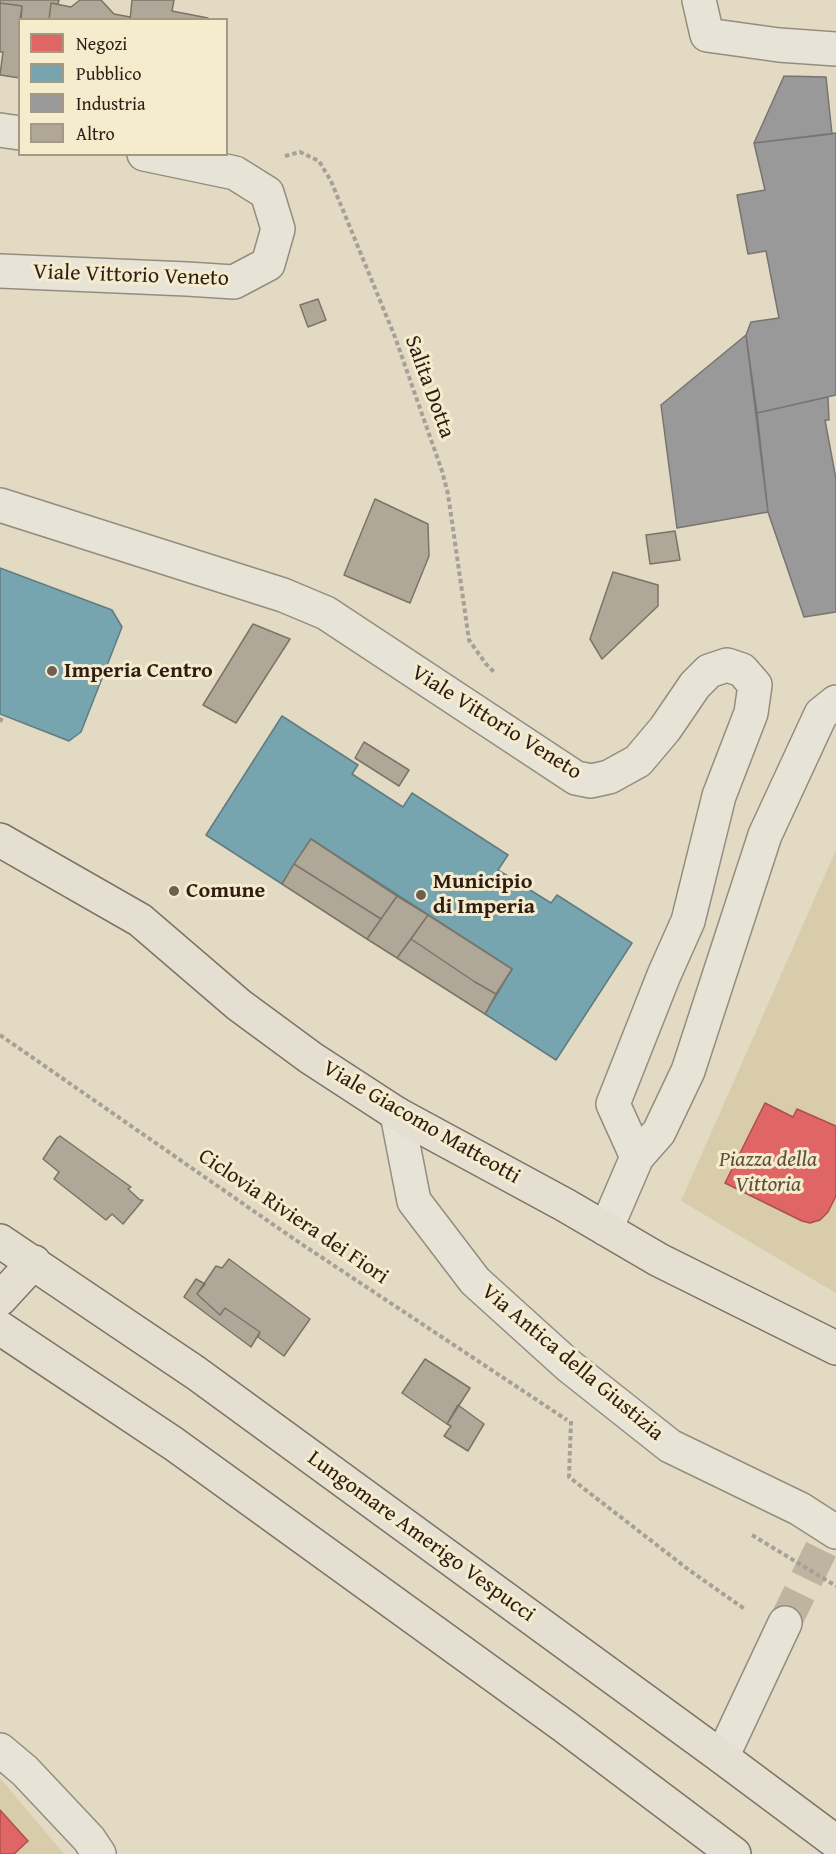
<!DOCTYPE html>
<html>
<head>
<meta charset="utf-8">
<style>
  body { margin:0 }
  #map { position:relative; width:836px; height:1854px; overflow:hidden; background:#e2dac2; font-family:"Gentium Book Plus",serif }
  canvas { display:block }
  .legend { position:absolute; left:18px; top:18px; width:210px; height:138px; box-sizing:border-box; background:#f5ecce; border:2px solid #a69984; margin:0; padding:8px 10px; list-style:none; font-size:18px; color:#2f1d15 }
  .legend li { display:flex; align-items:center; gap:12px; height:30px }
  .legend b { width:30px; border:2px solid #a69984 }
</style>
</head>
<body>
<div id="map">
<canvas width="836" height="1854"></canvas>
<ul class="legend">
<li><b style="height:16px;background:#e06666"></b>Negozi</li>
<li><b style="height:16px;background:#76a5af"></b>Pubblico</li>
<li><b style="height:16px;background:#999"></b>Industria</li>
<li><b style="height:16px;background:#afa898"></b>Altro</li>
</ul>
</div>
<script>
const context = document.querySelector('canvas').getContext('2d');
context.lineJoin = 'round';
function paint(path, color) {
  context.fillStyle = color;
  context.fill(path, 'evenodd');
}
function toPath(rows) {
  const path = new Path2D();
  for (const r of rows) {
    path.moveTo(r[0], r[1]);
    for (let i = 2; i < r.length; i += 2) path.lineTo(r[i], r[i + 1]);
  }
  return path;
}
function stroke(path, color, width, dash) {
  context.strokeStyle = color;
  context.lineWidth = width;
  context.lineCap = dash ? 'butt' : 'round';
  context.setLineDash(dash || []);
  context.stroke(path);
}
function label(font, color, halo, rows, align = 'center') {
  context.font = font + ' "Gentium Book Plus",serif';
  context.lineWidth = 6;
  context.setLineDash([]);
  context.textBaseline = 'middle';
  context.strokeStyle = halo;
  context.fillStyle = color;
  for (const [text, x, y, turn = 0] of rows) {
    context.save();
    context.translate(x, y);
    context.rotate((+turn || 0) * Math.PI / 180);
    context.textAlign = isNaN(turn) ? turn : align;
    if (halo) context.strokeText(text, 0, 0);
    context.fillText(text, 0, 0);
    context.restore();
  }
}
paint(toPath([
  [836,850,836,1293,681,1201],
  [0,1778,64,1854,0,1854]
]), '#d8ccab');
const shops = toPath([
  [765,1103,793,1117,797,1109,836,1126,836,1196,828,1212,820,1220,810,1223,802,1221,725,1183,765,1103],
  [0,1810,28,1841,14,1854,0,1854,0,1810]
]);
paint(shops, '#e06666');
stroke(shops, '#ab504e', 1.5);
const public = toPath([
  [0,568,112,610,122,627,81,732,69,741,0,714,0,568],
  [282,716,358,765,352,774,403,807,412,793,508,855,498,870,551,903,557,895,632,943,556,1060,485,1014,512,969,311,839,282,884,206,835,282,716]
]);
paint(public, '#76a5af');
stroke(public, '#617c81', 1.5);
const industry = toPath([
  [784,76,826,77,832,134,754,143,784,76],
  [836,133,836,395,757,413,746,335,751,322,779,318,766,251,748,254,737,195,765,190,754,143,836,133],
  [746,335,768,512,677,528,661,405,746,335],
  [828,397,829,420,825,420,836,479,836,612,804,617,768,512,757,413,828,397]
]);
paint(industry, '#999');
stroke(industry, '#797471', 1.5);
const building = toPath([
  [0,0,59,0,58,4,51,3,49,20,21,20,22,6,0,3,0,0],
  [80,0,101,0,114,14,130,17,130,20,49,20,51,3,71,7,80,0],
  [132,0,174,0,172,11,208,18,208,20,130,20,132,0],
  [0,3,22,6,20,20,20,78,0,75,3,52,0,52,0,3],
  [318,299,326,320,308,327,300,305,318,299],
  [375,499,428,524,429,556,410,603,344,575,375,499],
  [675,531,680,560,650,564,646,535,675,531],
  [613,572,658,585,658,606,602,659,590,639,613,572],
  [253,624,290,639,236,723,203,705,253,624],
  [364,742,409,770,399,786,355,758,364,742],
  [311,839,397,896,381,919,294,864,311,839],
  [294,864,381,919,367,939,282,884,294,864],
  [397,896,428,915,397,958,367,939,397,896],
  [428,915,512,969,496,994,475,982,411,939,428,915],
  [411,939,475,982,496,994,485,1014,397,958,411,939],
  [60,1136,131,1187,128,1189,140,1200,143,1200,123,1224,112,1214,106,1220,54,1179,59,1172,43,1159,57,1138,60,1136],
  [229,1259,310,1319,284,1356,258,1337,260,1332,225,1308,220,1315,197,1294,216,1266,222,1268,229,1259],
  [196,1279,205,1284,197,1294,220,1315,225,1308,260,1332,251,1347,184,1297,196,1279],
  [425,1359,470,1388,447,1424,402,1393,425,1359],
  [458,1405,484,1424,468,1451,444,1436,451,1426,447,1424,458,1405]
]);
paint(building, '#afa898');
stroke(building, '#7b7467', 1.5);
stroke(toPath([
  [785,1623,831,1529]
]), '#beb49f', 33, [33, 16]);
const minor = toPath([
  [699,0,707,35,779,45,836,49],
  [0,130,20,133],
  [0,271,187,279,234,282,268,264,278,229,267,193,235,173,144,154],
  [0,505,283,595,326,613,576,778,591,781,609,777,638,761,665,729,695,685,709,671,727,665,742,670,755,685,751,713,719,796,688,921,664,975,613,1104,637,1157],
  [397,1114,414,1201,475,1281,569,1366,670,1446,800,1509,836,1532],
  [606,1229,637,1157,659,1132,688,1071,765,835,821,714,836,702],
  [0,1750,25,1771,89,1839,99,1854],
  [722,1757,785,1623]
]);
const major = toPath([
  [0,840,140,920,239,1005,311,1058,397,1114,565,1205,659,1260,836,1348],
  [0,1241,196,1373,722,1757,836,1842],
  [0,1299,34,1262],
  [0,1328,174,1444,564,1726,734,1854]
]);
stroke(minor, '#948d7f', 36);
stroke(major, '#7b7467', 36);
stroke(toPath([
  [285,156,300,152,319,161,331,181,395,337,442,471,448,494,469,640,486,664,495,673],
  [0,722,3,715],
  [0,1035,294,1239,567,1420],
  [571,1421,569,1477,689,1570,746,1610],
  [752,1535,836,1586]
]), '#a6a097', 4, [4.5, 3]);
stroke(minor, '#e7e3d7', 33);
stroke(major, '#e4dfd0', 33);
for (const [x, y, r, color] of [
  [52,671,6,"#6e5f52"],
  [174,891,6,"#6e5f52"],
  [421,895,6,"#6e5f52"]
]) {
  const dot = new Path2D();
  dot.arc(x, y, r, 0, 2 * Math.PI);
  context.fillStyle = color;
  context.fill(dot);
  stroke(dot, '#f5ecce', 2);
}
label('22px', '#2f1d15', '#f5ecce', [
  ["Viale Vittorio Veneto",131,276,2],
  ["Salita Dotta",429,387,70],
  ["Viale Vittorio Veneto",496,723,32],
  ["Viale Giacomo Matteotti",421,1123,30],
  ["Ciclovia Riviera dei Fiori",293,1217,34],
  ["Via Antica della Giustizia",572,1363,40],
  ["Lungomare Amerigo Vespucci",421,1537,36]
]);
label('bold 22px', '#2f1d15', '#f5ecce', [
  ["Imperia Centro",64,671],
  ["Municipio",433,882],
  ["di Imperia",433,907],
  ["Comune",186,891]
], 'left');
label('italic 22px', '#5f4e3d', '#f5ecce', [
  ["Piazza della",768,1160],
  ["Vittoria",768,1185]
]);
</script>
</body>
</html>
